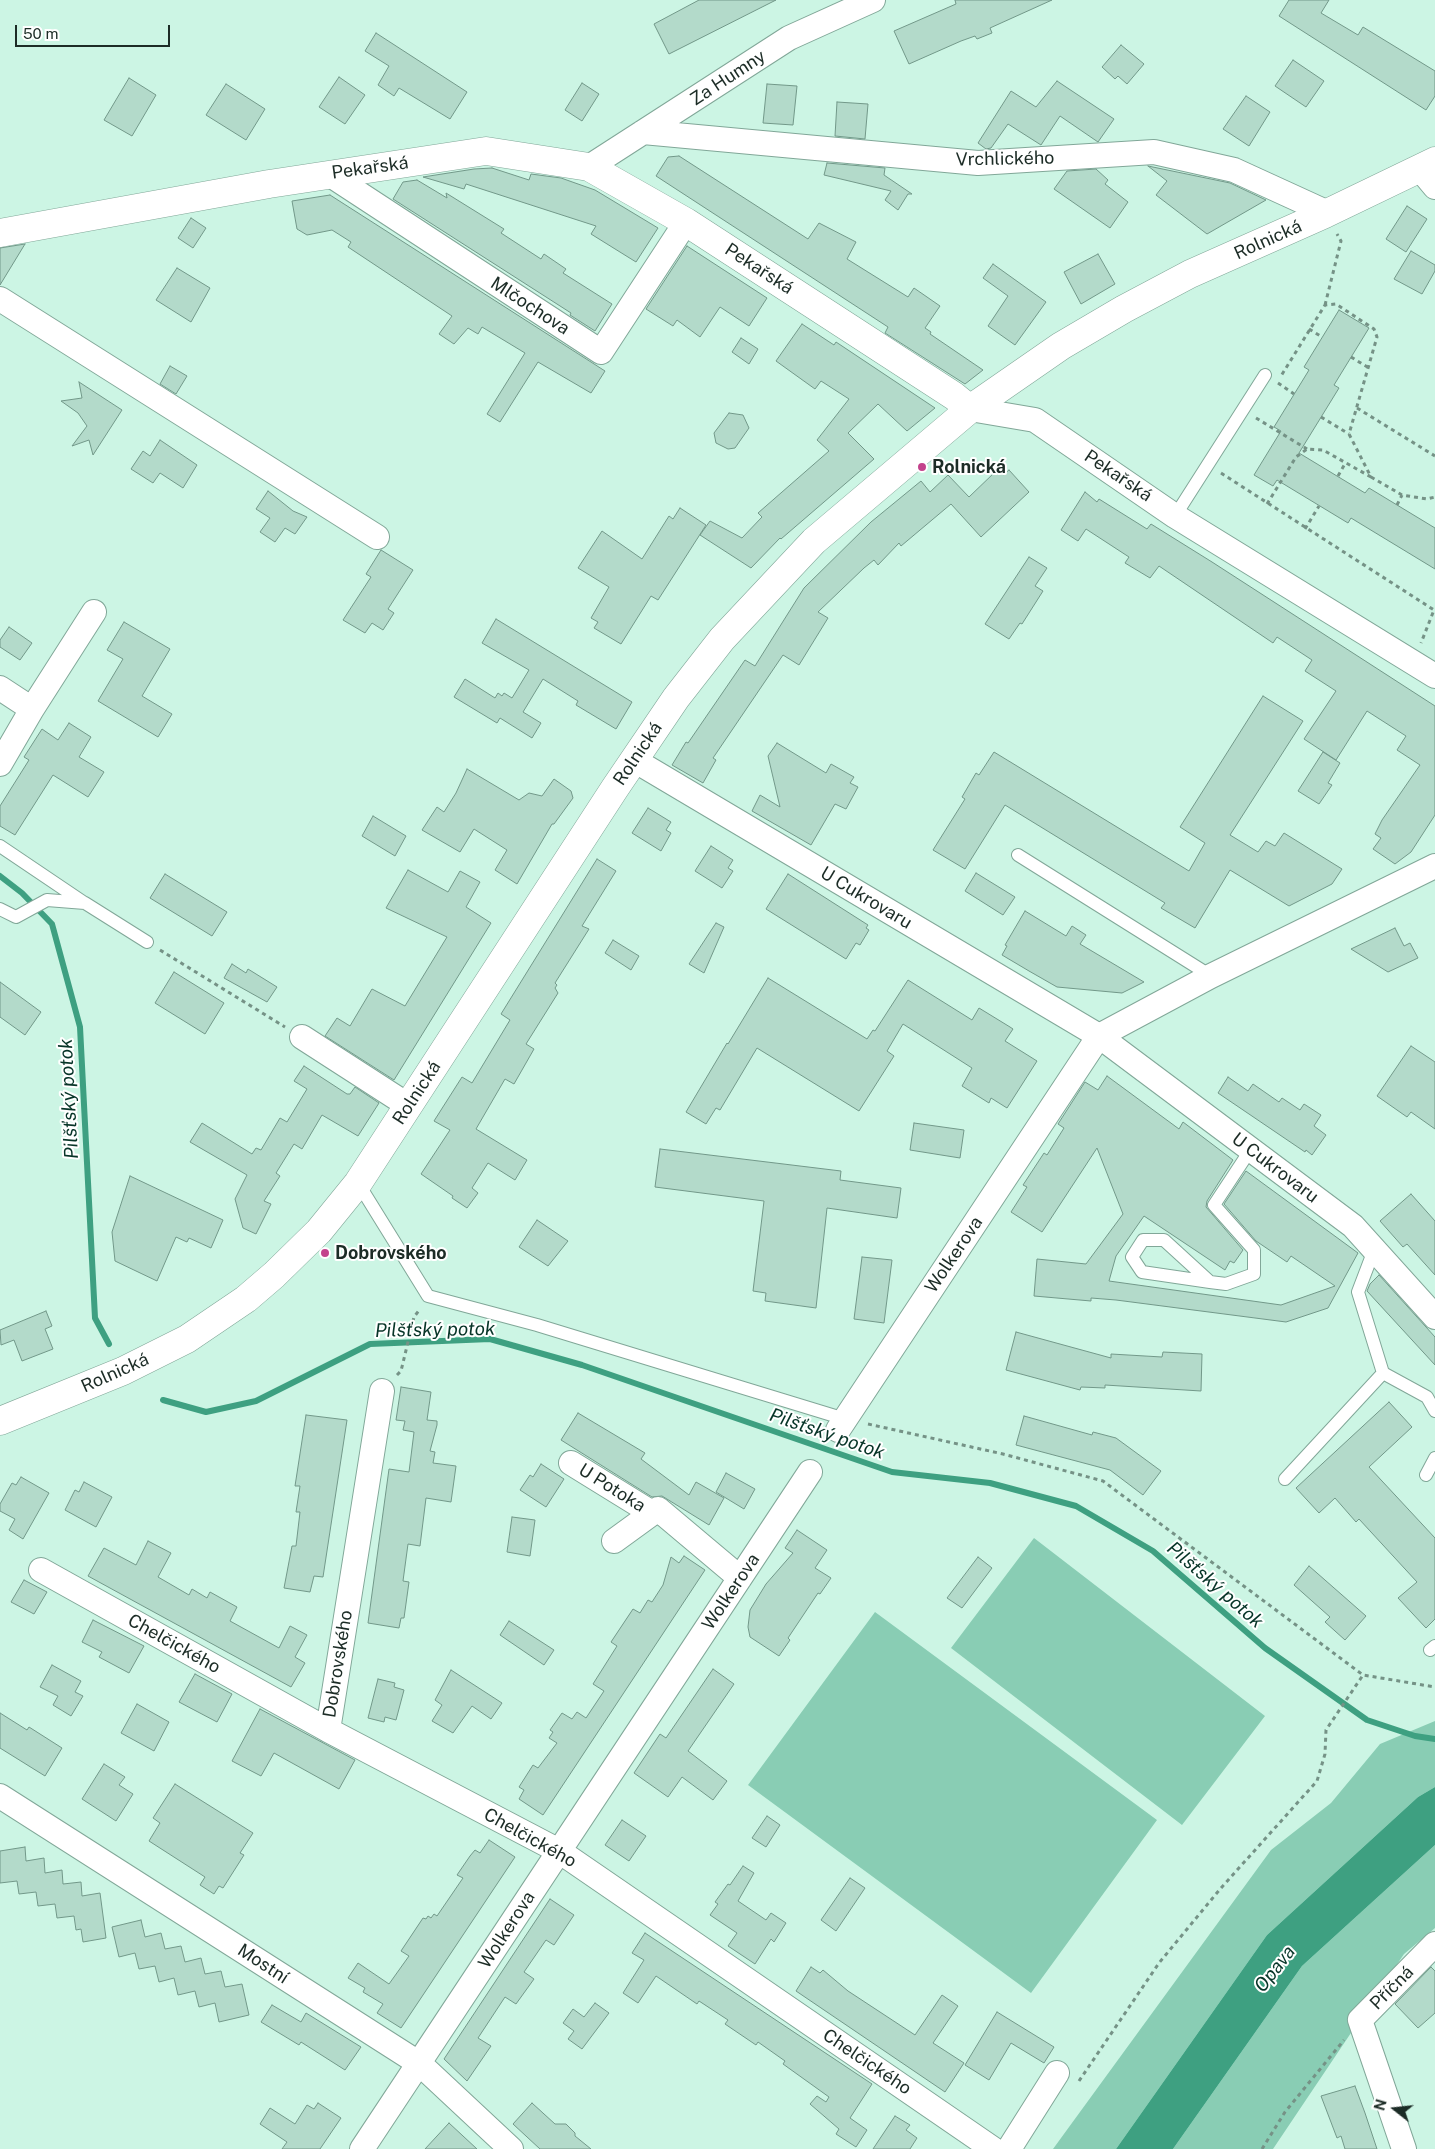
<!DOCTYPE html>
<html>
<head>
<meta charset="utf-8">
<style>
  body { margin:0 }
  #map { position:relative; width:1435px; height:2149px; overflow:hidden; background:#ccf5e4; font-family:"Public Sans",sans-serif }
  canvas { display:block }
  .north { position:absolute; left:1370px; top:2084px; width:50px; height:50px; -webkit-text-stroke:4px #fff; paint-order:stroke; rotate:286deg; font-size:14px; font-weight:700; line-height:20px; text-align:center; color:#1c2c26 }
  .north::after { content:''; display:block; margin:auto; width:18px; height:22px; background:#1c2c26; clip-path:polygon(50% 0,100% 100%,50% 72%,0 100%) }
  .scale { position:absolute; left:15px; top:25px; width:155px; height:22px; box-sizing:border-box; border:2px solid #1c2c26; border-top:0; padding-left:6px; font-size:15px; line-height:18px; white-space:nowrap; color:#1c2c26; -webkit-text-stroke:4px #fff; paint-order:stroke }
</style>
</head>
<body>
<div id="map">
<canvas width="1435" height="2149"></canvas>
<div class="north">N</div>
<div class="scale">50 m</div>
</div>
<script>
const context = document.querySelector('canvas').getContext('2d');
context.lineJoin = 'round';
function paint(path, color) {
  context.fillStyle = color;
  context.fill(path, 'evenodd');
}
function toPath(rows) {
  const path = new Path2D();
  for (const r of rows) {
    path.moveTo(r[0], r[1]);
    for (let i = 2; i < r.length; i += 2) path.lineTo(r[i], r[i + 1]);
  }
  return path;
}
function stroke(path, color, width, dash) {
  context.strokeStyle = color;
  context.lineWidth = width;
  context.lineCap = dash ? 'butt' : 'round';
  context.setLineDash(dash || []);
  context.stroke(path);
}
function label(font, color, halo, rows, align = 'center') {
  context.font = font + ' "Public Sans",sans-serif';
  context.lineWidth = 4;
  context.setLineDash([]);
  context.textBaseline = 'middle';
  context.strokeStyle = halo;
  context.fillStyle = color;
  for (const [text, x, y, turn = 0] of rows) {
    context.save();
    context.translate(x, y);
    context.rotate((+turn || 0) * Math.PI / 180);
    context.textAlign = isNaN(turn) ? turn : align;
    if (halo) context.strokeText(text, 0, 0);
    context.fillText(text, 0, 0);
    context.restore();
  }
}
paint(toPath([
  [1034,1538,1265,1716,1182,1825,951,1648],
  [875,1612,1157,1820,1031,1993,748,1785],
  [1435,1721,1435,1787,1418,1797,1267,1935,1116,2149,1053,2149,1271,1850,1331,1803,1380,1744],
  [1435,1845,1435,1928,1404,1954,1273,2149,1173,2149,1302,1966]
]), '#89cdb4');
paint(toPath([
  [1435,1787,1435,1845,1302,1966,1173,2149,1116,2149,1267,1935,1418,1797]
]), '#3ea081');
stroke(toPath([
  [0,876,22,893,52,924,80,1027,95,1318,109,1344],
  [163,1400,206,1412,256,1401,370,1344,490,1339,582,1365,892,1472,990,1483,1076,1506,1153,1551,1265,1648,1367,1720,1415,1736,1435,1739]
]), '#3ea081', 6);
const building = toPath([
  [699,0,776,0,669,54,654,24,699,0],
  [955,0,1052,0,990,28,992,33,977,39,975,36,961,41,909,64,894,31,956,4,955,0],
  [1289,0,1329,0,1321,13,1358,35,1363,27,1435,71,1435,96,1426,110,1279,16,1289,0],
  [376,33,467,92,450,119,399,88,394,96,378,85,389,66,365,51,376,33],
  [1121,45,1144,64,1127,84,1118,76,1115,79,1102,67,1121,45],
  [1293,60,1324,81,1306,107,1275,86,1293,60],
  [339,77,365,95,345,124,319,107,339,77],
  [129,78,156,95,132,136,104,120,129,78],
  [1057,81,1114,119,1098,142,1060,116,1041,145,1008,124,991,148,986,149,978,143,1011,91,1036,107,1057,81],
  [582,83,599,94,582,121,565,110,582,83],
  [226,84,265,109,246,140,206,115,226,84],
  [767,84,797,86,793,125,763,123,767,84],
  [1246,96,1270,112,1249,146,1223,129,1246,96],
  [837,102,868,104,865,139,835,136,837,102],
  [679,156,808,239,819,223,856,242,847,259,908,297,914,288,940,306,925,328,931,332,930,334,983,370,965,384,885,333,888,327,656,176,668,157,679,156],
  [827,163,885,168,884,175,912,194,908,194,898,210,885,200,891,191,824,175,827,163],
  [1148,166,1230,183,1266,200,1207,234,1156,195,1167,181,1148,166],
  [492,168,529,180,531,174,561,178,595,190,658,228,636,262,591,234,596,226,466,184,464,189,423,177,474,169,492,168],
  [1096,169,1108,180,1105,184,1128,202,1110,228,1054,189,1067,171,1096,169],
  [417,180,447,198,446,193,504,229,501,233,541,259,544,254,566,269,563,273,612,304,595,331,570,315,571,313,393,199,403,182,417,180],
  [330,195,605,371,591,393,538,362,500,422,487,414,525,353,482,327,478,334,468,328,454,344,439,334,452,316,348,247,351,242,332,230,307,235,297,229,292,201,330,195],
  [1407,206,1427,219,1406,252,1386,239,1407,206],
  [191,218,206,228,193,248,178,238,191,218],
  [25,244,0,285,0,248,25,244],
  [687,246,767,298,749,326,720,307,700,337,677,320,673,326,646,309,687,246],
  [1411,251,1435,265,1435,271,1422,294,1394,279,1411,251],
  [1098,254,1115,284,1081,304,1064,272,1098,254],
  [993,264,1046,302,1015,345,988,326,1008,296,983,278,993,264],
  [177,268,210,288,191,322,156,300,177,268],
  [1339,310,1369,328,1334,385,1339,388,1299,453,1365,493,1369,488,1435,528,1435,569,1351,518,1348,523,1277,480,1273,486,1254,475,1281,431,1274,427,1309,370,1304,367,1339,310],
  [802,324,834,345,836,342,935,408,907,431,878,404,848,433,874,459,781,539,780,538,751,568,700,535,710,521,742,538,762,517,758,513,829,451,817,440,849,399,821,381,815,389,776,361,802,324],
  [741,338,758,349,749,364,732,352,741,338],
  [170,366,187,376,176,394,160,384,170,366],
  [79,382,122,410,93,455,89,440,72,446,87,426,78,413,61,401,82,398,79,382],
  [729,413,743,415,749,428,735,448,728,449,716,443,714,433,729,413],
  [160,440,197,465,183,488,160,473,153,483,131,469,143,451,150,456,160,440],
  [1009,470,1029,492,981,537,951,504,901,546,899,543,878,565,874,560,864,568,818,612,828,618,799,665,783,655,713,758,716,760,703,783,672,765,686,742,688,743,745,660,755,666,804,588,871,522,921,481,930,492,948,475,969,497,995,472,998,474,1000,472,1003,475,1009,470],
  [268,491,293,511,307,517,295,534,285,528,275,542,260,532,270,518,256,509,268,491],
  [1085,492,1097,502,1099,499,1147,529,1151,524,1212,562,1435,706,1435,815,1411,852,1395,864,1373,849,1381,838,1375,834,1382,820,1420,765,1397,750,1406,736,1367,711,1336,760,1304,739,1336,691,1305,671,1312,660,1277,637,1273,643,1159,566,1150,578,1125,563,1129,557,1086,529,1078,541,1061,530,1085,492],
  [680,508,706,525,658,600,651,596,621,644,594,628,598,622,591,618,609,587,578,568,602,531,642,559,669,516,673,519,680,508],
  [381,550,413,570,388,609,394,613,383,630,372,623,365,633,343,620,371,577,366,574,381,550],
  [1029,557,1047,568,1035,586,1043,591,1022,624,1020,623,1009,639,985,624,1029,557],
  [496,619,632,702,616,729,576,705,578,701,543,679,523,712,541,723,532,738,500,718,497,723,454,697,465,679,495,698,498,693,502,696,504,693,512,698,529,670,482,643,496,619],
  [124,622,170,649,142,696,172,714,158,737,98,701,123,659,107,650,124,622],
  [9,627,32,643,20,660,0,647,0,640,9,627],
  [1263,696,1303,721,1230,835,1258,852,1266,841,1275,846,1284,833,1342,869,1332,884,1289,906,1230,870,1195,928,1161,908,1165,903,1005,805,965,869,933,850,965,799,962,797,976,773,979,775,994,752,1189,871,1205,843,1180,827,1263,696],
  [69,723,91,737,79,757,104,772,88,797,53,775,15,835,0,826,0,806,29,760,24,757,42,729,58,740,69,723],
  [777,743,826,773,831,764,854,777,850,783,858,787,846,809,835,804,811,845,752,811,760,795,780,807,768,756,777,743],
  [1323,752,1340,763,1328,783,1332,785,1319,804,1298,791,1323,752],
  [467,769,519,800,529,793,542,796,554,779,571,791,573,798,554,824,552,824,517,884,495,870,507,850,474,829,460,852,422,830,437,807,444,812,456,793,467,769],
  [648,808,671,822,666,830,671,833,661,851,632,833,648,808],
  [373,816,406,836,395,856,362,836,373,816],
  [711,846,733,860,728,868,733,871,722,888,695,871,711,846],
  [597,859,616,871,582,926,589,929,555,983,557,985,555,988,558,993,526,1044,534,1049,514,1084,505,1079,476,1129,527,1160,515,1180,488,1163,472,1188,478,1193,467,1208,452,1198,453,1196,421,1174,450,1130,434,1121,462,1077,472,1083,510,1020,501,1014,597,859],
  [408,870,448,892,460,871,480,882,466,907,491,923,394,1080,325,1036,337,1018,350,1026,372,989,405,1006,447,937,386,908,408,870],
  [976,873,1015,897,1003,915,965,891,976,873],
  [165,874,227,912,212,936,150,898,165,874],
  [788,874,868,925,866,928,869,930,860,945,856,943,846,959,766,909,788,874],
  [1025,911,1066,936,1072,926,1086,935,1080,944,1144,982,1122,993,1057,987,1029,971,1002,955,1007,946,1005,945,1025,911],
  [716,923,724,927,704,973,689,964,716,923],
  [1395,928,1404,946,1410,943,1418,958,1388,972,1351,949,1395,928],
  [613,940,639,956,631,970,605,953,613,940],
  [232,964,246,973,248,969,277,987,267,1002,224,978,232,964],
  [174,972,224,1003,205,1034,155,1003,174,972],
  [768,978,867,1039,873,1030,875,1031,908,980,972,1020,979,1008,1010,1027,1013,1029,1005,1041,1037,1061,1007,1108,991,1098,989,1103,962,1086,972,1068,903,1024,887,1051,894,1056,859,1111,757,1048,720,1110,716,1108,706,1124,686,1112,727,1043,728,1044,768,978],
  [0,982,41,1012,25,1035,0,1017,0,982],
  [1411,1046,1435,1062,1435,1129,1411,1112,1407,1117,1377,1096,1411,1046],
  [304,1066,347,1094,350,1094,355,1087,379,1103,358,1136,322,1115,302,1149,294,1144,276,1173,280,1176,264,1201,271,1204,256,1234,243,1228,235,1199,247,1175,190,1142,202,1123,252,1154,256,1148,261,1150,280,1118,287,1122,307,1089,294,1081,304,1066],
  [1107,1076,1179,1129,1183,1122,1233,1160,1207,1201,1206,1207,1243,1250,1234,1263,1230,1261,1225,1270,1144,1216,1116,1256,1109,1281,1281,1305,1335,1286,1291,1256,1287,1262,1256,1241,1224,1204,1246,1171,1358,1253,1328,1308,1286,1322,1116,1300,1091,1298,1091,1301,1034,1296,1037,1259,1086,1264,1123,1214,1097,1148,1042,1232,1011,1212,1027,1187,1023,1185,1044,1153,1047,1155,1064,1128,1058,1124,1085,1082,1098,1090,1107,1076],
  [1228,1077,1248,1091,1253,1084,1279,1102,1282,1098,1300,1110,1304,1104,1321,1115,1314,1126,1326,1135,1312,1155,1306,1150,1305,1152,1218,1093,1228,1077],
  [914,1123,964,1130,960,1158,910,1150,914,1123],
  [660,1149,841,1171,840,1180,901,1188,897,1218,827,1208,816,1308,765,1301,766,1293,753,1291,764,1201,655,1187,660,1149],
  [130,1176,223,1220,211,1248,189,1238,187,1242,176,1237,157,1281,115,1261,112,1232,130,1176],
  [1411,1194,1435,1221,1435,1275,1407,1244,1403,1247,1380,1221,1411,1194],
  [537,1220,568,1241,548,1266,519,1247,537,1220],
  [862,1257,892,1260,884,1323,854,1319,862,1257],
  [1379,1275,1435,1337,1435,1365,1367,1291,1370,1284,1379,1275],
  [46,1311,52,1326,45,1329,53,1349,22,1361,14,1340,1,1345,0,1330,46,1311],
  [1016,1332,1111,1358,1111,1354,1162,1357,1163,1352,1202,1354,1201,1391,1105,1385,1105,1388,1081,1387,1080,1390,1006,1370,1016,1332],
  [401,1387,431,1392,427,1420,437,1421,437,1425,430,1451,435,1452,433,1463,456,1466,451,1502,426,1498,420,1546,408,1544,403,1581,409,1582,404,1618,401,1618,399,1628,368,1623,389,1469,409,1472,414,1432,403,1430,405,1421,396,1420,401,1387],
  [1389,1402,1412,1427,1369,1467,1435,1538,1435,1619,1426,1628,1398,1598,1417,1582,1359,1519,1356,1522,1335,1498,1319,1513,1296,1488,1389,1402],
  [578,1413,645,1453,641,1459,689,1495,696,1482,724,1498,709,1525,662,1496,652,1497,561,1440,578,1413],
  [306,1415,347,1420,323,1577,314,1576,310,1592,284,1588,292,1546,296,1546,300,1512,296,1512,300,1486,295,1486,306,1415],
  [1024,1416,1092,1435,1093,1432,1116,1438,1161,1471,1143,1495,1110,1470,1016,1445,1024,1416],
  [541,1464,564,1479,546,1507,520,1490,530,1475,533,1477,541,1464],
  [726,1473,755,1489,744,1509,716,1492,726,1473],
  [21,1477,49,1493,23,1539,9,1530,15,1519,0,1511,0,1504,12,1483,16,1485,21,1477],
  [84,1482,112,1497,96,1527,65,1510,75,1490,79,1492,84,1482],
  [512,1517,535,1520,530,1556,507,1552,512,1517],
  [797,1530,827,1550,815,1568,831,1578,820,1594,818,1593,788,1638,790,1640,779,1656,750,1637,748,1627,750,1610,766,1584,793,1553,785,1548,797,1530],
  [148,1541,171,1553,158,1577,189,1595,192,1589,207,1598,210,1592,237,1607,230,1621,279,1648,290,1626,307,1635,295,1657,305,1663,291,1687,88,1576,104,1548,136,1565,148,1541],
  [684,1556,705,1570,543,1815,519,1799,524,1790,519,1787,533,1765,538,1768,557,1743,549,1738,553,1732,550,1730,562,1713,572,1719,577,1712,586,1718,604,1691,593,1684,617,1646,611,1642,633,1609,640,1613,648,1600,652,1602,663,1585,671,1557,679,1563,684,1556],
  [978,1557,992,1568,962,1608,947,1598,978,1557],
  [1309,1566,1366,1616,1345,1640,1325,1622,1330,1617,1294,1585,1309,1566],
  [24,1580,47,1592,34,1614,11,1602,24,1580],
  [93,1620,144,1646,129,1673,99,1657,102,1652,82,1642,93,1620],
  [509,1621,554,1650,544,1665,500,1635,509,1621],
  [52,1665,81,1681,75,1692,83,1696,71,1716,53,1705,58,1696,40,1687,52,1665],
  [713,1669,734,1684,688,1751,727,1781,713,1800,682,1777,668,1797,634,1773,660,1734,666,1738,713,1669],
  [451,1670,502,1703,491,1719,472,1706,453,1733,432,1721,442,1705,435,1700,451,1670],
  [195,1674,232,1694,217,1722,179,1702,195,1674],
  [378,1679,395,1683,394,1687,404,1690,396,1720,385,1717,384,1722,368,1718,378,1679],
  [137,1704,169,1722,154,1751,121,1733,137,1704],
  [260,1709,355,1760,339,1789,274,1753,261,1776,232,1761,260,1709],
  [0,1713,27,1730,29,1727,62,1748,45,1776,0,1748,0,1713],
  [104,1764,125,1777,119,1785,133,1794,116,1821,82,1799,104,1764],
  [175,1784,253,1833,240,1853,244,1855,223,1888,219,1886,214,1894,200,1885,205,1877,149,1841,160,1823,153,1818,175,1784],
  [767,1816,780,1825,766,1847,752,1838,767,1816],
  [622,1820,646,1836,629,1861,605,1845,622,1820],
  [489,1840,515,1857,401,2028,377,2013,383,2004,363,1992,365,1988,348,1978,358,1963,389,1984,409,1956,401,1951,423,1918,426,1919,428,1916,431,1918,434,1914,437,1916,463,1878,457,1875,470,1856,475,1850,480,1853,489,1840],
  [25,1847,26,1861,44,1858,45,1873,62,1870,63,1884,81,1882,82,1896,100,1893,106,1938,83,1942,81,1929,76,1930,74,1916,57,1918,55,1904,38,1906,36,1892,19,1894,17,1881,0,1883,0,1851,25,1847],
  [743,1866,754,1873,738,1901,766,1920,771,1913,786,1923,774,1942,771,1939,755,1964,728,1946,737,1933,710,1915,718,1904,715,1902,728,1884,730,1885,743,1866],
  [850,1878,865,1888,836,1931,821,1920,850,1878],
  [550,1899,574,1915,554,1945,546,1940,524,1972,534,1979,516,2004,505,1997,478,2038,491,2046,467,2081,444,2059,550,1899],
  [141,1920,145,1937,161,1933,165,1949,181,1946,185,1962,201,1958,205,1974,221,1971,225,1987,242,1984,249,2015,219,2022,215,2003,199,2007,195,1991,178,1995,174,1978,159,1982,155,1966,139,1969,135,1953,119,1957,112,1927,141,1920],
  [645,1933,872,2084,850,2118,867,2130,856,2147,836,2134,839,2129,810,2104,817,2096,826,2102,829,2097,783,2064,785,2061,758,2042,756,2045,725,2024,728,2020,699,2001,697,2004,656,1976,638,2003,623,1993,644,1960,632,1953,645,1933],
  [811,1967,820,1973,823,1970,848,1991,915,2035,942,1995,958,2006,933,2043,964,2063,945,2092,796,1991,811,1967],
  [1431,1967,1435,1971,1435,2013,1418,2028,1395,2004,1431,1967],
  [595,2003,609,2013,582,2049,568,2039,574,2031,563,2023,573,2009,584,2017,595,2003],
  [272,2005,301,2022,306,2013,361,2047,345,2070,301,2042,299,2045,261,2022,272,2005],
  [997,2012,1054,2047,1044,2063,1011,2043,989,2080,965,2065,997,2012],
  [1355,2086,1365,2113,1377,2149,1345,2149,1341,2136,1337,2138,1321,2096,1355,2086],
  [318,2103,341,2118,320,2149,282,2149,287,2142,260,2124,270,2108,295,2124,307,2105,314,2109,318,2103],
  [532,2103,555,2124,566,2124,575,2133,575,2136,591,2149,540,2149,513,2124,532,2103],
  [895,2116,910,2125,906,2130,917,2138,910,2149,873,2149,895,2116],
  [449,2123,477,2149,425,2149,449,2123]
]);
paint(building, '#b3daca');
stroke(building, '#729889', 1);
const service = toPath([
  [1175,516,1265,375],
  [0,846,83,902],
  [1018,855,1211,976],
  [0,909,16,917,47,900,85,903,147,942],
  [358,1183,428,1296,537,1325,845,1419],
  [1374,1250,1358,1292,1383,1373,1427,1397,1435,1411],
  [1210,1282,1164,1240,1143,1240,1132,1257,1142,1272,1210,1282,1226,1284,1254,1274,1254,1250,1214,1205,1251,1149],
  [1426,1475,1435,1458],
  [1285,1479,1383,1373],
  [1430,1650,1435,1646]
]);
const minor = toPath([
  [643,132,978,163,1154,152,1234,170,1328,213],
  [589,167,789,38,873,0],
  [1420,169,1435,187],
  [329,174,601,352,686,222],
  [0,299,377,537],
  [970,409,1035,420,1175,516,1435,676],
  [0,688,32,709,94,612],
  [634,760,1099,1036,1353,1226,1435,1317],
  [0,764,32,709],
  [302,1037,409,1106],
  [838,1430,1099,1036,1211,976,1435,866],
  [571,1463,652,1513],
  [614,1541,658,1509,740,1578],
  [41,1570,328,1730,559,1851,993,2149],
  [328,1730,382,1391],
  [0,1796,420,2064,511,2149],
  [362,2149,810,1472],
  [1009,2149,1057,2073],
  [1404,2149,1360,2020,1435,1944]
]);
const tertiary = toPath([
  [0,233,269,184,486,151,589,167,686,222,954,396,970,409],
  [0,1421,123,1371,187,1339,246,1299,274,1275,319,1231,358,1183,615,788,676,698,722,639,814,541,970,409,1061,346,1124,309,1190,274,1325,214,1435,161]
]);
stroke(service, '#81a798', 14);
stroke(minor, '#81a798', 26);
stroke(tertiary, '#81a798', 29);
stroke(toPath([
  [1325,305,1341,241,1337,234],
  [1309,329,1322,337],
  [1351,357,1369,368],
  [1278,383,1294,394],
  [1357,408,1435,456],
  [1321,417,1349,434],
  [1256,418,1307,449],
  [1221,473,1434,610,1421,643],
  [1338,476,1346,462],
  [1371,477,1402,495,1427,499,1435,497],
  [1267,504,1296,457,1307,449,1323,450,1371,477,1349,434,1377,337,1374,329,1336,304,1325,305,1281,376],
  [1397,505,1402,495],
  [1305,529,1319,506],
  [160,950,285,1027],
  [397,1375,401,1371,414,1317,420,1309],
  [868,1424,1003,1454,1103,1481,1363,1675,1435,1687],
  [1079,2081,1159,1963,1221,1888,1317,1781,1325,1754,1326,1730,1363,1675],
  [1262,2149,1285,2112,1344,2040]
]), '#759286', 3, [4, 4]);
stroke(service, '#fff', 12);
stroke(minor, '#fff', 24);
stroke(tertiary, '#fff', 28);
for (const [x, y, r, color] of [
  [922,467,5,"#c3428c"],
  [325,1253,5,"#c3428c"]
]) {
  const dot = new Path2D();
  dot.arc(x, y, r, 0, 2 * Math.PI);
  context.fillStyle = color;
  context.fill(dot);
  stroke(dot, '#fff', 2);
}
label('18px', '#1c2c26', '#fff', [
  ["Za Humny",728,78,-33],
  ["Vrchlického",1005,159,-1],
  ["Pekařská",370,168,-8],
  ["Rolnická",1268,240,-24],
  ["Pekařská",759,269,33],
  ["Mlčochova",530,306,33],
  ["Pekařská",1118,476,34],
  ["Rolnická",638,754,-56],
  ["U Cukrovaru",866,898,31],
  ["Rolnická",417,1093,-57],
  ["U Cukrovaru",1275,1168,37],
  ["Wolkerova",954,1255,-56],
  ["Rolnická",115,1373,-24],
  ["U Potoka",612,1488,32],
  ["Wolkerova",731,1592,-56],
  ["Chelčického",174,1644,29],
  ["Dobrovského",338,1664,-81],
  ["Chelčického",530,1838,29],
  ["Wolkerova",507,1930,-57],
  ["Mostní",263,1964,33],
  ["Příčná",1392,1988,-45],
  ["Chelčického",867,2062,34]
]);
label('bold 18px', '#1c2c26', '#fff', [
  ["Rolnická",932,467],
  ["Dobrovského",335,1253]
], 'left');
label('italic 19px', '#073528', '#fff', [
  ["Pilšťský potok",69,1099,-93],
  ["Pilšťský potok",435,1330,-1],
  ["Pilšťský potok",827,1434,19],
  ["Pilšťský potok",1215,1585,41],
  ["Opava",1275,1969,-52]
]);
</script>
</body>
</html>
